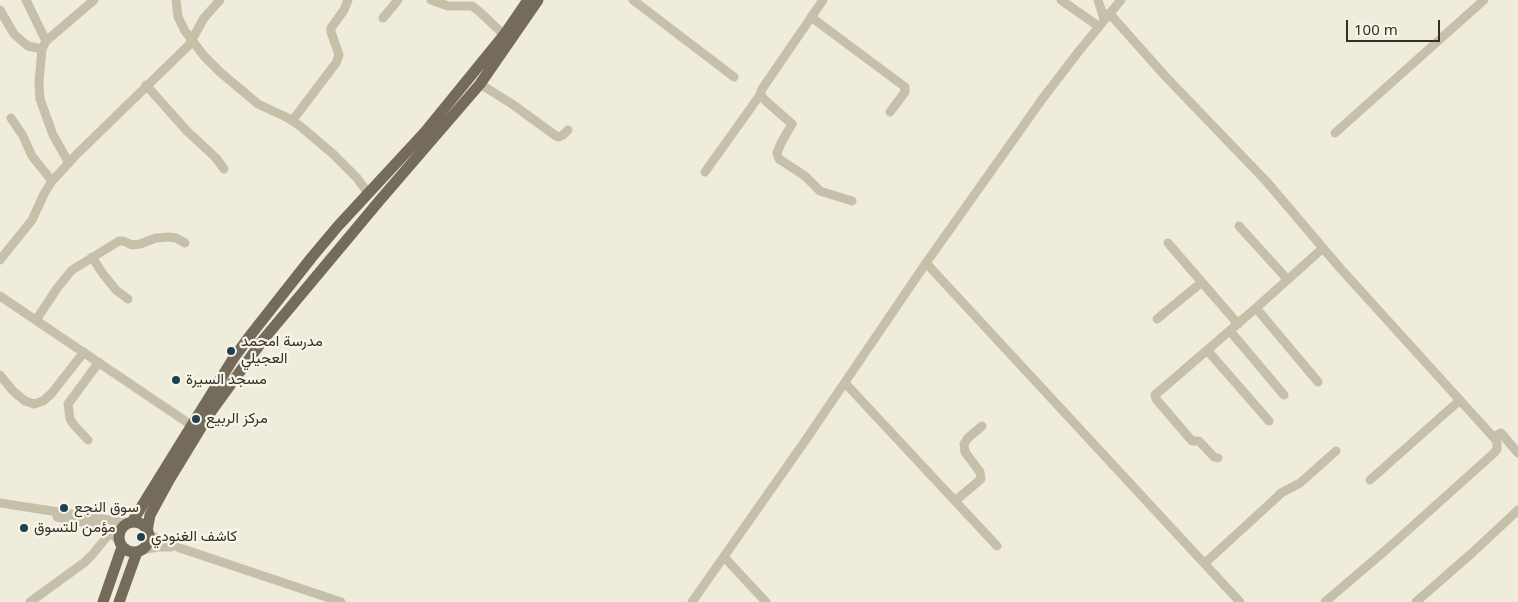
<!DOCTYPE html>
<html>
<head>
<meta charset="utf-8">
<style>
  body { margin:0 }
  #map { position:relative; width:1518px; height:602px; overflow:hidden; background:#efecdc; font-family:"Noto Sans",sans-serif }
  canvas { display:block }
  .scale { position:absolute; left:1346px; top:20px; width:94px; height:22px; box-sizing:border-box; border:2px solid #342f28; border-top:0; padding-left:6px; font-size:15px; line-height:18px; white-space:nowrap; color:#342f28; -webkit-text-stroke:4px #f7f5e7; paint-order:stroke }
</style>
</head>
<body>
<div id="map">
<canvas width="1518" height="602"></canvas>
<div class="scale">100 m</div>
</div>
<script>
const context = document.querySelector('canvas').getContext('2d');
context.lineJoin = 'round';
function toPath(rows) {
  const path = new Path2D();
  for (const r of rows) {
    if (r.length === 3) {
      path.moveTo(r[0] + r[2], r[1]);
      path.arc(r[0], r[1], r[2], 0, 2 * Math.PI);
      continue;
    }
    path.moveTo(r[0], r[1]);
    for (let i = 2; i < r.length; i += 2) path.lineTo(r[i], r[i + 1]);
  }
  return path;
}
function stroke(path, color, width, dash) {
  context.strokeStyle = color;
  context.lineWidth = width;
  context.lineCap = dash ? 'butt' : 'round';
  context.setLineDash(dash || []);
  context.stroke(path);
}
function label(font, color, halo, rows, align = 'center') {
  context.font = font + ' "Noto Sans",Vazirmatn,sans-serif';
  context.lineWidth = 4.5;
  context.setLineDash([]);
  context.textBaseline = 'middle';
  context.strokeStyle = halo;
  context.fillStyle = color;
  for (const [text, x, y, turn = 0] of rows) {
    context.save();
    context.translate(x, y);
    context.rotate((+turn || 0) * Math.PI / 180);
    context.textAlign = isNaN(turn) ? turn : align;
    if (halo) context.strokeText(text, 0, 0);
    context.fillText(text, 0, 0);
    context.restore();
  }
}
stroke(toPath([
  [26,0,46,41],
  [176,0,178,17,185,31,204,56,220,72,258,104,288,118,300,126,333,154,357,178,368,193],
  [431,0,448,6,472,6,481,13,504,35],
  [633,0,734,77],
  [823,0,762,89,760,95,767,102,792,124,781,143,777,153,779,159,805,176,820,191,852,201],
  [1061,0,1098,26],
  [1098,0,1104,19],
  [0,10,14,34,23,42,28,46,42,49],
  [1109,13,1166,77,1266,181,1340,268,1496,440,1497,443,1497,449,1494,453,1387,549,1325,602],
  [811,17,905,87,905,92,890,112],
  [383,18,398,0],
  [480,84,512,104,556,136,559,137,563,135,568,130],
  [146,85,187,131,216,158,224,169],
  [11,118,23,136,32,156,52,181],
  [292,121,336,63,339,55,331,32,331,28,344,10,348,0],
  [1335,133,1484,0],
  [69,163,53,135,40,99,39,82,42,49,46,41,94,0],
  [705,172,760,95],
  [1239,226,1287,279],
  [1168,243,1238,324],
  [92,257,103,274,116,290,128,299],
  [0,260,32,220,44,194,52,181,77,154,189,45,204,18,220,0],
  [926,263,1240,602],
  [0,296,197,429],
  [1256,308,1318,382],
  [1157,319,1202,282],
  [36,320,58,287,72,270,119,241,123,241,132,245,140,244,156,238,169,237,176,238,185,243],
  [1230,331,1284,395],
  [1207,350,1269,421],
  [0,375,13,391,25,401,34,404,43,401,51,394,84,352],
  [845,383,997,546],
  [1493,437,1501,433,1518,453],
  [88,440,74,425,70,419,68,404,99,362],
  [1218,458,1214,457,1199,441,1192,441,1156,399,1155,395,1256,308,1323,248],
  [1370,480,1460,400],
  [955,501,981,479,980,472,965,452,964,444,968,438,982,426],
  [0,503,129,523],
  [57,517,92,524,110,533,119,540],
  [148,534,177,547,341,602],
  [142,550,157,547,171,547],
  [724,557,766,602],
  [1205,563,1276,498,1281,493,1300,483,1336,451],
  [30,602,85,562,92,555,110,533],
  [692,602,805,441,926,263,1043,98,1079,51,1121,0],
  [1416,602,1472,553,1518,510]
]), '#c6bfa9', 9);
stroke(toPath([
  [134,537,15],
  [132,522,233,359,249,337,312,257,338,226,425,132,504,35,528,0],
  [147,531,150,515,168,482,210,413,263,340,380,200,480,84,538,0],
  [103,602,122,547],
  [119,602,137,552]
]), '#756b5a', 11);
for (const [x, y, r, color] of [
  [231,351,5,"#214052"],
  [176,380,5,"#214052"],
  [196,419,5,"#214052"],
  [64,508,5,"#214052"],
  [24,528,5,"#214052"],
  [141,537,5,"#214052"]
]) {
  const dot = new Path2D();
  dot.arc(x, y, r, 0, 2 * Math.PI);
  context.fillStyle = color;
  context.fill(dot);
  stroke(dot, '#f7f5e7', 2);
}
label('15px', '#342f28', '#f7f5e7', [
  ["مدرسة امحمد",241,342],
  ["العجيلي",241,359],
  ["مسجد السيرة",186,380],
  ["مركز الربيع",206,419],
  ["سوق النجع",74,508],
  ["مؤمن للتسوق",34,528],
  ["كاشف الغنودي",151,537]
], 'left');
</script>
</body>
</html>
